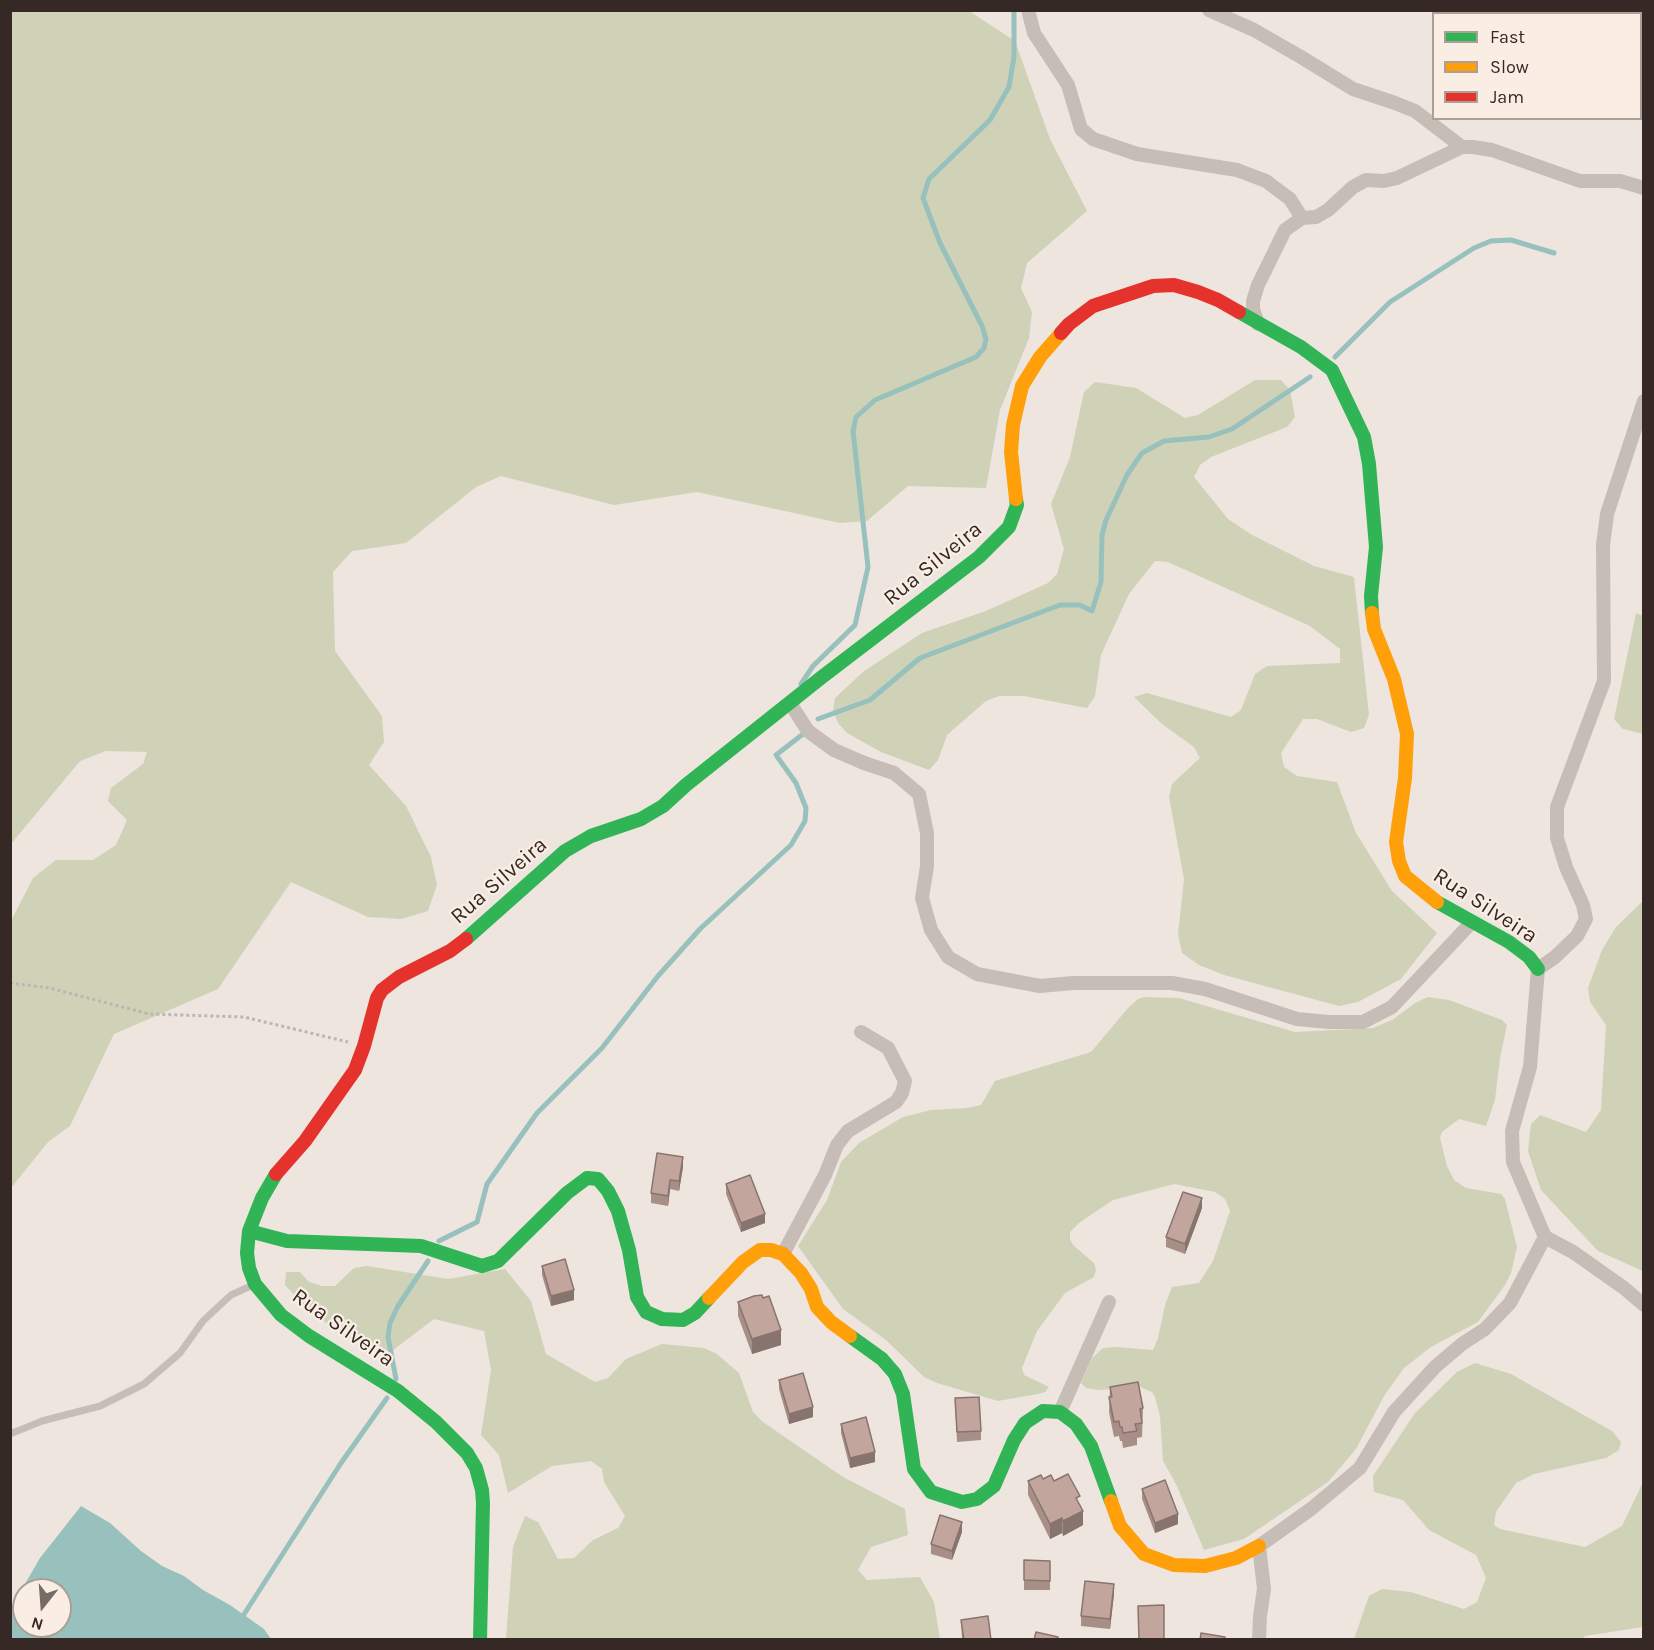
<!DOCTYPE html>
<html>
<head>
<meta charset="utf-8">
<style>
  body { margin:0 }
  #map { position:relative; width:1654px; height:1650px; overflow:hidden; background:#ede5de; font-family:Karla,sans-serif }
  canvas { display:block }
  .frame { position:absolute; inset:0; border:12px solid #362925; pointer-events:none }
  .legend { position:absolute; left:1432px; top:12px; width:210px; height:108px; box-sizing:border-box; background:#faeee4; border:2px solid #ac9f98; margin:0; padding:8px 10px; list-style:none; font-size:18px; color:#362925 }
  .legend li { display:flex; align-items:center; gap:12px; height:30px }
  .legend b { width:30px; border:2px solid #ac9f98 }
  .north { position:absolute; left:12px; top:1578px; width:60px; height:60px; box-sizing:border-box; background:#faeee4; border:2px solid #ac9f98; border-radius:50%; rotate:197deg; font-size:16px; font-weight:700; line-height:24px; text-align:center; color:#362925 }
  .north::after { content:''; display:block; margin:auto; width:21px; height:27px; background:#766b66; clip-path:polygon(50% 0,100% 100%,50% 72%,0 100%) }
</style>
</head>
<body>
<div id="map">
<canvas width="1654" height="1650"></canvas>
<div class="frame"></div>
<ul class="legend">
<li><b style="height:8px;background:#30b455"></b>Fast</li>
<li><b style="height:8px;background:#ff9f0a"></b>Slow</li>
<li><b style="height:8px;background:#e5322d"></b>Jam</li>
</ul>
<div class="north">N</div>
</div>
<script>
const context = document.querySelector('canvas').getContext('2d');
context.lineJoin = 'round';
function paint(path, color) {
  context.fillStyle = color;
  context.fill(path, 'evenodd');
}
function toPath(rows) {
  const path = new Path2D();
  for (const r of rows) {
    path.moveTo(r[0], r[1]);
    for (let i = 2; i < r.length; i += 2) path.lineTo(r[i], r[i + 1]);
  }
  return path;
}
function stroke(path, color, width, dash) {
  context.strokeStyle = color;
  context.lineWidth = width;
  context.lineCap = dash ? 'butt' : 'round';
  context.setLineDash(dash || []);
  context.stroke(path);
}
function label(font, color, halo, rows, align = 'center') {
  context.font = font + ' Karla,sans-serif';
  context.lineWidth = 4.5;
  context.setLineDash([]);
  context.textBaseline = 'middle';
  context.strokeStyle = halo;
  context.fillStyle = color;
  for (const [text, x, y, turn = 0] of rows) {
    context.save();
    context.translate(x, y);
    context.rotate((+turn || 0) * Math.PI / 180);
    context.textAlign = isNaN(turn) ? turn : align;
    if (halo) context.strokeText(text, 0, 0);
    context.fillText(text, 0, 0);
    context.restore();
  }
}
paint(toPath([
  [969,11,1015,41,1050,139,1087,211,1027,263,1021,288,1032,312,1029,338,1000,410,986,488,908,486,867,521,840,523,697,492,614,505,501,476,476,487,406,543,352,551,333,572,335,651,382,716,384,742,369,765,406,806,431,857,437,885,428,911,401,919,368,917,291,882,218,989,114,1034,70,1126,48,1142,11,1188,11,921,33,878,56,860,93,860,116,845,127,820,108,801,111,788,143,764,147,752,106,751,80,761,11,844,11,11],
  [1255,380,1281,380,1290,390,1295,417,1287,427,1211,457,1200,465,1194,477,1228,519,1252,535,1314,566,1354,577,1369,715,1364,728,1351,732,1317,719,1303,719,1281,753,1284,767,1297,776,1337,782,1356,833,1392,891,1437,933,1401,979,1358,1002,1339,1006,1224,975,1199,965,1182,953,1178,934,1184,879,1169,797,1172,784,1200,758,1194,747,1162,724,1134,697,1147,693,1231,717,1241,710,1255,674,1267,666,1340,663,1340,649,1310,626,1168,562,1155,561,1129,594,1101,655,1095,696,1087,708,1024,696,999,696,986,701,947,735,938,760,929,770,881,752,847,733,838,723,833,710,835,698,864,671,922,633,986,611,1048,583,1057,574,1064,549,1051,504,1070,457,1084,392,1095,382,1136,388,1185,418,1198,415],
  [1636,613,1643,616,1643,734,1623,729,1614,719],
  [1643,901,1643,1271,1598,1251,1541,1190,1528,1151,1531,1124,1540,1115,1586,1132,1601,1110,1606,1025,1590,1002,1588,988,1602,950,1616,927],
  [1145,997,1179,998,1295,1032,1373,1028,1392,1020,1415,1003,1428,997,1449,1000,1502,1020,1507,1025,1500,1058,1495,1100,1486,1126,1459,1119,1442,1132,1440,1138,1447,1166,1454,1180,1466,1188,1501,1194,1505,1199,1517,1247,1511,1273,1505,1285,1478,1322,1431,1347,1404,1368,1384,1396,1356,1449,1328,1482,1244,1539,1204,1550,1176,1484,1163,1461,1160,1416,1155,1397,1152,1392,1140,1387,1099,1390,1086,1388,1081,1383,1092,1358,1103,1348,1116,1347,1153,1350,1158,1338,1165,1305,1172,1287,1199,1283,1213,1261,1230,1211,1225,1199,1215,1192,1174,1184,1113,1200,1079,1223,1070,1232,1070,1239,1073,1245,1094,1263,1096,1270,1094,1277,1065,1293,1037,1331,1022,1368,1024,1375,1049,1387,1045,1392,1038,1394,998,1401,937,1383,924,1377,886,1340,843,1309,798,1246,827,1200,841,1162,859,1143,903,1117,931,1110,967,1108,981,1105,995,1081,1091,1052,1128,1008,1138,999],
  [367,1266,448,1279,505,1269,531,1301,546,1354,595,1382,608,1378,626,1359,662,1344,704,1348,717,1354,739,1373,753,1412,763,1422,843,1477,905,1509,908,1535,871,1547,858,1570,867,1580,920,1577,934,1602,940,1639,506,1639,513,1547,525,1516,538,1522,558,1559,574,1558,593,1540,618,1528,625,1516,604,1482,602,1469,591,1461,552,1466,508,1493,499,1455,481,1435,491,1370,484,1331,434,1319,392,1351,379,1350,355,1341,311,1313,285,1285,286,1272,300,1272,309,1282,322,1286,335,1286,354,1268],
  [1475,1363,1511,1374,1612,1431,1621,1442,1619,1450,1606,1458,1534,1474,1516,1483,1496,1512,1494,1525,1500,1529,1585,1547,1622,1526,1643,1482,1643,1627,1585,1636,1582,1640,1354,1639,1369,1596,1382,1589,1411,1592,1464,1609,1477,1602,1486,1578,1476,1555,1429,1530,1403,1500,1374,1492,1373,1476,1415,1413,1457,1372]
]), '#cfd2b7');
paint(toPath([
  [81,1506,110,1523,141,1551,162,1566,184,1576,203,1590,230,1605,264,1629,271,1639,11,1639,11,1608,40,1558],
  [24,1590,60,1590,60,1626,24,1626]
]), '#98c1be');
stroke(toPath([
  [1335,357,1390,302,1474,248,1491,241,1511,240,1554,253],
  [801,684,813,666,855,625,868,567,853,431,856,417,875,400,976,357,984,348,986,339,982,326,940,243,923,198,929,179,990,120,1009,87,1014,57,1014,10],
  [818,719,870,700,920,658,1060,605,1080,605,1092,611,1101,582,1102,535,1106,520,1127,475,1142,453,1164,441,1209,437,1232,429,1310,377],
  [439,1241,477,1222,487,1184,537,1113,602,1048,658,976,700,929,791,845,805,821,806,808,796,783,776,755,803,734],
  [396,1379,388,1337,390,1323,398,1306,428,1261],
  [241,1619,341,1463,387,1398]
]), '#98c1be', 5);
stroke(toPath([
  [10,983,50,988,149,1014,244,1017,348,1042]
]), '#beb5b0', 3, [3, 3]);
stroke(toPath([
  [10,1434,42,1421,100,1406,144,1384,180,1353,203,1321,219,1306,231,1295,253,1285]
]), '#c6bdb7', 7);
stroke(toPath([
  [1028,10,1034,33,1068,85,1081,129,1093,139,1137,154,1237,170,1266,181,1290,199,1302,218],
  [1209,10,1254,30,1301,57,1353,89,1395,103,1415,111,1462,147],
  [1258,324,1253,309,1253,301,1258,285,1285,230,1302,218,1316,217,1328,210,1353,187,1366,180,1384,181,1397,178,1462,147,1473,147,1492,150,1580,181,1620,181,1644,188],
  [1644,401,1607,514,1603,545,1604,681,1557,807,1557,838,1566,867,1583,905,1586,919,1577,936,1555,957,1538,969,1530,1067,1512,1131,1513,1162,1545,1237,1573,1252,1624,1288,1644,1305],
  [790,703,808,731,834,750,864,763,894,773,919,794,927,833,927,866,922,898,931,930,948,957,977,974,1040,986,1073,983,1172,983,1205,989,1297,1019,1329,1022,1363,1022,1392,1007,1472,922],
  [783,1254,825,1175,837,1145,848,1131,896,1102,902,1093,905,1081,888,1048,861,1032],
  [1060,1412,1109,1302],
  [1259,1640,1260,1616,1264,1589,1259,1546,1311,1509,1360,1468,1394,1412,1435,1367,1462,1344,1485,1329,1510,1303,1545,1237]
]), '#c6bdb7', 14);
stroke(toPath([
  [1239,312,1301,347,1332,370,1364,437,1369,464,1376,547,1371,596,1372,613],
  [1437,902,1509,942,1529,957,1538,969],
  [466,939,565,851,591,836,641,819,663,806,686,785,822,677,979,557,1009,527,1017,505,1016,499],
  [276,1174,262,1198,249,1231,247,1253,249,1268,255,1284,281,1315,309,1336,398,1391,436,1422,467,1453,476,1468,482,1490,483,1503,480,1640],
  [249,1231,287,1241,421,1246,482,1266,498,1261,567,1193,587,1178,598,1179,608,1191,618,1211,629,1250,637,1297,646,1312,662,1319,683,1320,695,1313,709,1298],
  [850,1336,882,1359,895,1374,903,1394,914,1469,931,1492,962,1502,977,1499,994,1486,1014,1440,1025,1423,1043,1411,1060,1412,1076,1424,1091,1446,1111,1501]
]), '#30b455', 14);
stroke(toPath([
  [1016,499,1011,452,1013,425,1022,386,1040,357,1061,333],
  [1372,613,1374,629,1394,679,1407,734,1405,778,1396,842,1399,861,1405,876,1437,902],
  [709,1298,743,1262,760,1250,771,1250,783,1254,801,1273,811,1289,817,1307,831,1322,850,1336],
  [1111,1501,1120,1526,1144,1554,1174,1565,1205,1566,1236,1558,1259,1546]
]), '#ff9f0a', 14);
stroke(toPath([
  [1061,333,1069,324,1093,306,1153,286,1174,285,1198,292,1218,300,1239,312],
  [276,1174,305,1141,355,1070,364,1046,377,998,382,990,399,977,450,951,466,939]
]), '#e5322d', 14);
paint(toPath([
  [683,1167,679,1191,670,1189,668,1206,651,1203,651,1193],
  [726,1184,765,1223,741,1232,726,1194],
  [1202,1208,1185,1254,1166,1247,1166,1237],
  [542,1266,574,1300,551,1306,542,1275],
  [738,1302,781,1345,752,1354,738,1316],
  [779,1380,813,1417,789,1424,779,1389],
  [1110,1387,1143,1408,1142,1437,1137,1438,1137,1445,1123,1448,1122,1441,1120,1441,1119,1436,1114,1437,1109,1412],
  [955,1398,981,1431,981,1440,957,1442],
  [841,1424,875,1462,850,1468,841,1433],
  [1043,1479,1054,1481,1080,1505,1083,1525,1063,1536,1062,1533,1050,1539,1028,1495,1028,1481],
  [1142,1489,1178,1524,1155,1533,1142,1499],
  [962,1532,952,1560,931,1554,931,1544],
  [1024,1560,1050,1561,1050,1590,1024,1590],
  [1114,1594,1110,1629,1081,1626,1081,1616],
  [961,1620,991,1640,962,1640]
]), '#a78f88');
paint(toPath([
  [683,1157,683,1167,679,1191,679,1181],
  [670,1180,670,1189,668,1206,668,1196],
  [1202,1198,1202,1208,1185,1254,1185,1244],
  [765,1214,765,1223,741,1232,741,1223],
  [574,1290,574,1300,551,1306,551,1296],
  [781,1330,781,1345,752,1354,752,1339],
  [813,1407,813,1417,789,1424,789,1414],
  [875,1452,875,1462,850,1468,850,1458],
  [1083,1511,1083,1525,1063,1536,1063,1521],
  [1178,1514,1178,1524,1155,1533,1155,1523],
  [1062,1518,1062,1533,1050,1539,1050,1524],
  [962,1522,962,1532,952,1560,952,1551],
  [1114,1584,1114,1594,1110,1629,1110,1619]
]), '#88746f');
const building = toPath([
  [657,1153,683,1157,679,1181,670,1180,668,1196,651,1193,657,1153],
  [750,1175,765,1214,741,1223,726,1184,750,1175],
  [1183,1192,1202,1198,1185,1244,1166,1237,1183,1192],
  [565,1259,574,1290,551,1296,542,1266,565,1259],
  [762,1295,763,1298,769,1296,781,1330,752,1339,738,1302,754,1296,762,1295],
  [803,1373,813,1407,789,1414,779,1380,803,1373],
  [1138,1382,1143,1408,1140,1409,1142,1423,1135,1424,1137,1431,1123,1433,1122,1427,1120,1427,1119,1421,1114,1422,1109,1397,1112,1397,1110,1387,1138,1382],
  [979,1397,981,1431,957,1432,955,1398,979,1397],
  [866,1417,875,1452,850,1458,841,1424,866,1417],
  [1068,1474,1080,1496,1076,1498,1083,1511,1063,1521,1062,1518,1050,1524,1028,1481,1041,1475,1043,1479,1051,1475,1054,1481,1068,1474],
  [1165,1480,1178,1514,1155,1523,1142,1489,1165,1480],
  [940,1515,962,1522,952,1551,931,1544,940,1515],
  [1024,1560,1050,1561,1050,1581,1024,1580,1024,1560],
  [1085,1581,1114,1584,1110,1619,1081,1616,1085,1581],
  [1164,1605,1164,1640,1139,1640,1138,1606,1164,1605],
  [988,1616,991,1640,964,1640,961,1620,988,1616],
  [1036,1632,1058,1637,1058,1640,1034,1640,1036,1632],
  [1201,1633,1225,1637,1224,1640,1200,1640,1201,1633]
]);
paint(building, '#c2a69e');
stroke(building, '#88746f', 1.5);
label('22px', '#362925', '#faeee4', [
  ["Rua Silveira",933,564,-39],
  ["Rua Silveira",499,881,-41],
  ["Rua Silveira",1485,906,33],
  ["Rua Silveira",343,1328,35]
]);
</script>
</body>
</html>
